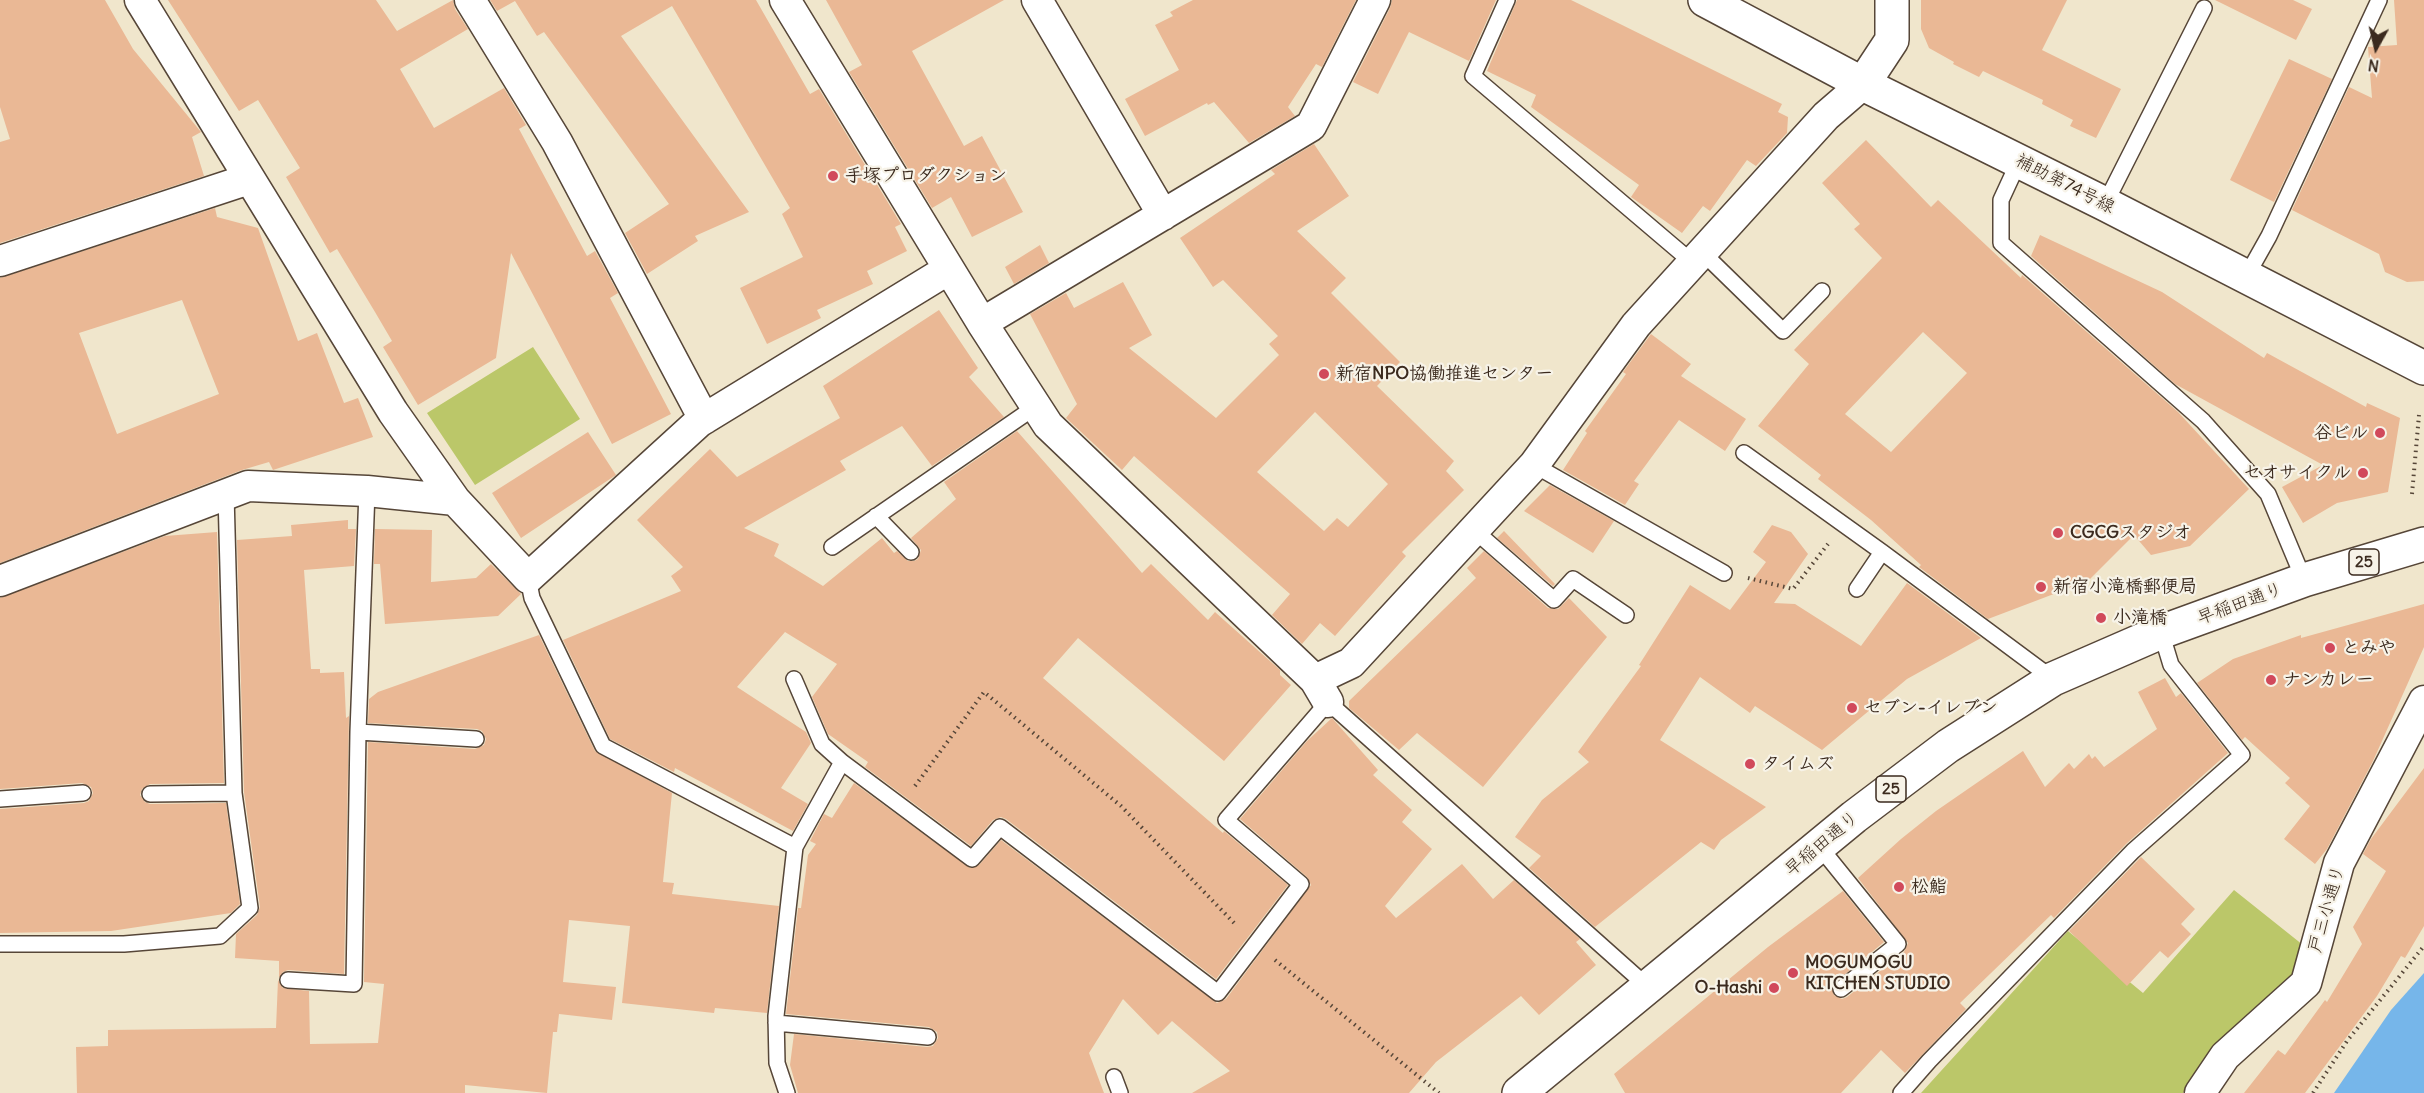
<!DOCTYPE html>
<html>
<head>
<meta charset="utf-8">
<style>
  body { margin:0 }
  #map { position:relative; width:2424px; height:1093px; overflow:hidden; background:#f0e6cc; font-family:Delius,sans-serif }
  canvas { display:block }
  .north { position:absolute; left:2346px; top:18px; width:60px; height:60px; -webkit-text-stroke:4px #f7f3e8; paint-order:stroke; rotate:188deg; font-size:16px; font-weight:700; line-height:24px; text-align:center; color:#3b2a1e }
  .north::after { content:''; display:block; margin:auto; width:21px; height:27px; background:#3b2a1e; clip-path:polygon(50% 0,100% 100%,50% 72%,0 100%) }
</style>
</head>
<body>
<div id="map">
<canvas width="2424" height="1093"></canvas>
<div class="north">N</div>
</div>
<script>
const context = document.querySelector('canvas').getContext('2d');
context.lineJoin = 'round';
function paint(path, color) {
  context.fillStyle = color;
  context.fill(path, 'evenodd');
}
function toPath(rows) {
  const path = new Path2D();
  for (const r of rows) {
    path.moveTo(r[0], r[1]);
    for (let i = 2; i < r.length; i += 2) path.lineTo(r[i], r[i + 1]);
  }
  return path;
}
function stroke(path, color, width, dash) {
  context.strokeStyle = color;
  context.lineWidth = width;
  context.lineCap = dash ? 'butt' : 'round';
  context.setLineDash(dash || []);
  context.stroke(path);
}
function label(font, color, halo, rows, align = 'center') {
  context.font = font + ' Delius,"Klee One",sans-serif';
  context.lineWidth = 4.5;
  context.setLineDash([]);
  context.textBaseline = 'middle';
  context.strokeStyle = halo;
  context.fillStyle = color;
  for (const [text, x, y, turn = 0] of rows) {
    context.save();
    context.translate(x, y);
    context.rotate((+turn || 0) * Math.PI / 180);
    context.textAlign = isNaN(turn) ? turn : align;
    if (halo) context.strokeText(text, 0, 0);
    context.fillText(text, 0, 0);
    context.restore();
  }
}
paint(toPath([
  [533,347,580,419,475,485,427,413],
  [2234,890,2303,945,2290,982,2210,1052,2183,1093,1921,1093,2068,931,2143,993]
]), '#bbc769');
paint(toPath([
  [2424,973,2424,1093,2334,1093,2391,1010]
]), '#76b6ea');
paint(toPath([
  [0,0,105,0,133,49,201,132,192,137,204,176,0,243,0,142,10,139,0,107],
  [168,0,376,0,397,31,453,0,455,9,468,29,400,69,434,128,504,88,526,125,519,129,587,256,595,251,618,293,610,298,671,414,612,444,511,253,496,358,418,405,383,347,392,341,375,312,337,249,330,253,286,177,300,168,258,100,239,111],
  [490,0,756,0,810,94,819,89,901,224,895,227,907,251,867,271,873,284,817,310,821,318,767,344,740,288,803,257,782,214,790,208,672,6,621,36,749,212,695,236,698,241,647,274,625,233,669,204,544,32,537,36,515,1,497,11],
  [826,0,1004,0,912,51,964,146,982,136,1023,212,972,237,951,197,932,208,849,72,862,65],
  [1193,0,1356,0,1322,67,1316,64,1288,107,1295,116,1249,143,1214,102,1208,105,1207,103,1145,136,1125,99,1179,70,1155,25,1173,16,1170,12],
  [1392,0,1496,0,1469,61,1409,32,1378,94,1353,82,1390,8],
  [1517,0,1571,0,1614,21,1782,104,1778,112,1788,117,1787,133,1756,166,1747,160,1710,211,1703,206,1682,233,1631,197,1639,185,1531,107,1536,95,1487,71],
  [1921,0,2067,0,2042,50,2121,89,2096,138,2070,126,2073,120,2042,104,2043,100,1983,71,1979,77,1953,64,1954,62,1929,48,1921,29],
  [2215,0,2293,0,2312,9,2296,40],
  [2394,0,2424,0,2424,281,2407,282,2385,272,2379,254,2292,210,2349,87,2372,98,2368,47,2397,45],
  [2289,59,2332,79,2274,202,2230,180],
  [1866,140,1931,207,1938,200,2021,278,2022,275,2178,412,2249,489,2190,546,2151,555,2134,535,2088,581,1988,619,1919,567,1921,565,1871,520,1818,479,1821,475,1758,426,1809,364,1794,350,1882,258,1854,229,1860,224,1822,183],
  [1923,332,1967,373,1891,452,1845,414],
  [1314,144,1349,196,1297,231,1346,278,1331,293,1400,362,1377,386,1454,461,1446,471,1464,490,1402,552,1406,556,1335,636,1320,623,1302,644,1272,615,1290,594,1134,456,1122,470,1066,418,1077,404,1030,314,1066,293,1074,308,1123,282,1152,335,1129,348,1216,418,1279,355,1269,344,1278,336,1223,280,1213,287,1180,238,1275,174,1271,170],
  [1315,412,1388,484,1348,527,1337,518,1324,531,1257,472],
  [215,208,217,217,258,228,298,341,317,333,344,403,358,398,373,437,273,470,269,462,242,470,0,563,0,278],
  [182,300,219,394,117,434,79,333],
  [2040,235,2162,292,2264,358,2267,353,2366,407,2367,403,2400,418,2388,492,2337,503,2303,523,2282,487,2323,465,2175,384,2031,256],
  [1040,245,1049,263,1014,284,1005,267],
  [939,310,978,368,969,377,1004,417,932,466,902,426,840,461,846,470,744,528,779,544,774,556,823,586,882,538,894,553,897,551,908,561,914,561,918,559,921,550,911,538,956,499,944,482,1017,431,1142,573,1151,564,1208,620,1215,612,1280,670,1280,675,1291,685,1224,761,1078,638,1043,678,1223,833,1224,831,1288,885,1216,979,1006,819,1001,817,993,820,971,846,865,767,868,762,828,734,812,697,837,664,785,632,737,687,806,732,811,743,781,788,808,804,793,831,675,768,674,772,610,739,563,640,681,591,671,576,683,567,637,520,710,449,737,477,840,418,823,386],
  [1651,334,1691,364,1681,376,1746,419,1725,451,1679,420,1634,481,1639,484,1625,505,1563,470,1587,433,1585,431,1626,374,1623,372],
  [588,432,616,475,521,538,492,493],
  [1550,485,1614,521,1593,553,1524,511],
  [348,520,348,529,356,529,354,566,304,570,311,669,320,669,320,673,344,672,346,718,349,716,344,974,288,970,283,972,279,978,279,961,235,958,236,934,257,915,260,907,244,792,237,540,292,536,291,525],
  [1772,525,1791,532,1808,554,1774,603,1795,604,1861,646,1907,583,1981,638,1907,679,1822,750,1755,706,1750,713,1700,677,1660,740,1766,807,1721,840,1714,850,1701,842,1595,927,1529,868,1541,856,1515,837,1542,800,1589,762,1578,752,1641,666,1639,665,1690,585,1730,610,1766,562,1753,552],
  [375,529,432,530,431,582,476,578,491,564,521,594,498,616,385,624,380,564,374,564],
  [1504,531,1555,584,1553,586,1497,538],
  [217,532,224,783,150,784,142,789,140,795,145,802,150,804,226,803,240,904,231,913,111,931,0,933,0,809,84,803,89,801,93,793,91,787,82,783,0,789,0,598,165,536],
  [1484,551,1548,608,1558,609,1569,598,1607,637,1483,787,1417,733,1399,750,1349,708,1349,701,1476,578,1467,568],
  [2424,604,2424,647,2373,761,2327,849,2315,864,2284,839,2310,806,2285,783,2290,778,2245,737,2242,740,2197,683,2233,659,2301,635,2301,638],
  [539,635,595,751,672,793,663,882,674,883,672,894,779,906,767,1013,715,1008,714,1013,622,1003,630,926,569,920,563,982,616,987,612,1020,559,1014,557,1032,553,1032,547,1093,465,1085,465,1093,77,1093,76,1047,108,1046,108,1030,276,1028,278,980,283,988,309,991,310,1044,378,1043,384,984,364,982,368,742,475,749,484,745,486,739,482,731,477,729,368,723,369,699,378,692],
  [2165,678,2176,697,2181,693,2228,753,2126,844,2054,918,2051,915,1960,1003,1966,1009,1905,1073,1881,1050,1841,1093,1625,1093,1614,1074,1768,947,1843,891,1884,942,1832,985,1834,995,1842,999,1847,997,1904,952,1908,943,1858,878,1901,839,1936,811,2023,751,2045,787,2069,763,2074,769,2089,754,2092,759,2095,756,2104,767,2157,729,2138,692],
  [1332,718,1378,770,1373,775,1412,810,1402,822,1432,849,1385,906,1396,918,1462,864,1493,899,1514,880,1580,939,1576,942,1596,965,1539,1015,1521,996,1436,1062,1409,1093,1192,1093,1230,1071,1172,1021,1158,1035,1123,999,1089,1053,1104,1093,798,1093,790,1065,794,1034,927,1047,933,1046,938,1038,937,1032,929,1027,786,1014,798,908,801,908,808,855,816,844,810,841,824,814,832,818,854,783,970,868,979,865,1001,840,1217,1003,1226,999,1311,885,1307,877,1240,819,1307,741],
  [2424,768,2424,926,2405,958,2401,956,2377,996,2305,1093,2244,1093,2278,1050,2285,1055,2325,1000,2327,1002,2362,944,2353,927,2386,871,2363,854,2371,839],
  [2141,857,2195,909,2181,924,2191,934,2168,958,2160,951,2127,986,2069,931]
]), '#eab895');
const service = toPath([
  [1507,0,1473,76,1693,263],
  [2019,161,2001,200,2001,243,2203,421,2268,494,2304,580],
  [2105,204,2204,8],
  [1702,252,1783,331,1822,291],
  [2246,277,2269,236,2379,0],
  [1744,453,1882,552,2053,679],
  [1534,465,1724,573],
  [367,491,358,732,476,739],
  [876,516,911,552],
  [1474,530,1554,600,1573,579,1626,615],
  [832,547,1035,407],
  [528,578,532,598,603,746,795,847,776,1016,777,1063,787,1093],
  [1857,589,1882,552],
  [794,679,822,744,842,762],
  [150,794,234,793],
  [0,799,83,793],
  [1819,846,1898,944,1841,989],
  [795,847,842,762,972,859,1000,827,1218,993,1301,884,1226,820,1328,702,1649,988],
  [0,944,124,944,220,936,250,908,234,793,226,494],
  [288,980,354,984,358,732],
  [776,1023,928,1037],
  [1114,1077,1120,1093],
  [1901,1093,1929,1061,2133,851,2242,755,2171,665,2161,632]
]);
const minor = toPath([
  [140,0,393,412,455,500,528,578,699,422,949,269],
  [470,0,557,142,704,419],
  [785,0,982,323,1048,425,1315,680,1328,702],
  [1037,0,1163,215],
  [0,261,249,179],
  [982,323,1311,126,1375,0],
  [0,581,248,486,367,491,455,500],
  [1315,680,1351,663,1534,465,1636,325,1826,116,1863,84],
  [2200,1093,2225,1056,2306,983,2339,863,2424,701]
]);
const tertiary = toPath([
  [1705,0,1863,84,2105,204,2424,368],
  [1863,84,1892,40,1892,0]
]);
const primary = toPath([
  [1519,1093,1854,817,1948,746,2053,679,2161,632,2304,580,2424,544]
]);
stroke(service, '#564638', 18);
stroke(minor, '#564638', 33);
stroke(tertiary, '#564638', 36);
stroke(primary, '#564638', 36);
stroke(toPath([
  [2412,494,2419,415],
  [1748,578,1793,589,1828,544],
  [915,786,984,692,1121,806,1236,925],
  [1275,960,1439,1093],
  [2313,1093,2347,1041,2424,946]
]), '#564638', 4, [1.5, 4.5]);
stroke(service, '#fff', 15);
stroke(minor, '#fff', 30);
stroke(tertiary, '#fff', 33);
stroke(primary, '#fff', 33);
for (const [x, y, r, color] of [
  [833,176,6,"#d1495b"],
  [1324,374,6,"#d1495b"],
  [2380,433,6,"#d1495b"],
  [2363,473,6,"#d1495b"],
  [2058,533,6,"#d1495b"],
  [2041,587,6,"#d1495b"],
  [2101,618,6,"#d1495b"],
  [2330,648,6,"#d1495b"],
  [2271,680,6,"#d1495b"],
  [1852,708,6,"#d1495b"],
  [1750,764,6,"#d1495b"],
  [1899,887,6,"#d1495b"],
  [1793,973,6,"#d1495b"],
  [1774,988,6,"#d1495b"]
]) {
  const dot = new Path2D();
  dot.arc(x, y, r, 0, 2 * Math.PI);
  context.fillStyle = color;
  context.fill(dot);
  stroke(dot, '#f7f3e8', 2);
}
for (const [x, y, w] of [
  [2364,562,30],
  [1891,789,30]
]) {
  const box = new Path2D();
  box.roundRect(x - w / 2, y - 13, w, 26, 4.5);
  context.fillStyle = '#f7f3e8';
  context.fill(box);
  stroke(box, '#3b2a1e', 1.5);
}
label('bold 16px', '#3b2a1e', null, [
  ["25",2364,562],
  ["25",1891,789]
]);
label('bold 18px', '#3b2a1e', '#f7f3e8', [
  ["手塚プロダクション",845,176],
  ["新宿NPO協働推進センター",1336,374],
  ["谷ビル",2368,433,"right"],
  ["セオサイクル",2351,473,"right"],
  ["CGCGスタジオ",2070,533],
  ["新宿小滝橋郵便局",2053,587],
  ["小滝橋",2113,618],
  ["とみや",2342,648],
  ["ナンカレー",2283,680],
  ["セブン-イレブン",1864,708],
  ["タイムズ",1762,764],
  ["松鮨",1911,887],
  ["MOGUMOGU",1805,963],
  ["KITCHEN STUDIO",1805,984],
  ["O-Hashi",1762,988,"right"]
], 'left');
label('18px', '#3b2a1e', '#f7f3e8', [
  ["補助第74号線",2065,184,27],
  ["早稲田通り",2240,604,-20],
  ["早稲田通り",1822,844,-40],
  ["戸三小通り",2327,909,-74]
]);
</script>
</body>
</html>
